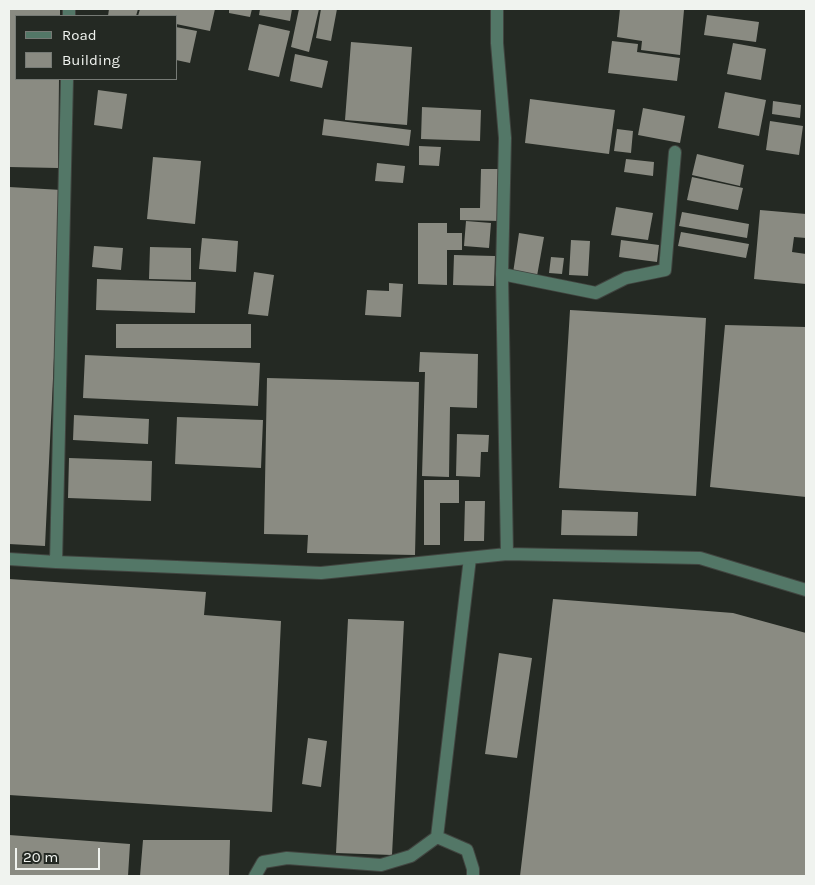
<!DOCTYPE html>
<html>
<head>
<meta charset="utf-8">
<style>
  body { margin:0 }
  #map { position:relative; width:815px; height:885px; overflow:hidden; background:#242923; font-family:Karla,sans-serif }
  canvas { display:block }
  .frame { position:absolute; inset:0; border:10px solid #f0f3ef; pointer-events:none }
  .legend { position:absolute; left:15px; top:15px; width:162px; height:65px; box-sizing:border-box; background:#242923; border:1px solid #767a75; margin:0; padding:6px 9px; list-style:none; font-size:15px; color:#f0f3ef }
  .legend li { display:flex; align-items:center; gap:10px; height:25px }
  .legend b { width:25px; border:1px solid #767a75 }
  .scale { position:absolute; left:15px; top:848px; width:85px; height:22px; box-sizing:border-box; border:2px solid #f0f3ef; border-top:0; padding-left:6px; font-size:15px; line-height:18px; white-space:nowrap; color:#f0f3ef; -webkit-text-stroke:4px #242923; paint-order:stroke }
</style>
</head>
<body>
<div id="map">
<canvas width="815" height="885"></canvas>
<div class="frame"></div>
<ul class="legend">
<li><b style="height:6px;background:#537767"></b>Road</li>
<li><b style="height:14px;background:#8a8b82"></b>Building</li>
</ul>
<div class="scale">20 m</div>
</div>
<script>
const context = document.querySelector('canvas').getContext('2d');
context.lineJoin = 'round';
function paint(path, color) {
  context.fillStyle = color;
  context.fill(path, 'evenodd');
}
function toPath(rows) {
  const path = new Path2D();
  for (const r of rows) {
    path.moveTo(r[0], r[1]);
    for (let i = 2; i < r.length; i += 2) path.lineTo(r[i], r[i + 1]);
  }
  return path;
}
function stroke(path, color, width, dash) {
  context.strokeStyle = color;
  context.lineWidth = width;
  context.lineCap = dash ? 'butt' : 'round';
  context.setLineDash(dash || []);
  context.stroke(path);
}
paint(toPath([
  [9,9,60,9,60,16,16,16,16,79,59,79,58,168,9,167],
  [109,9,138,9,136,16,108,16],
  [140,9,215,9,210,31,176,24,176,16,138,16],
  [229,9,252,9,250,17,229,13],
  [260,9,292,9,290,21,259,15],
  [299,9,319,9,309,52,291,47],
  [321,9,337,9,331,41,316,38],
  [620,9,684,10,680,55,641,50,642,41,617,37],
  [707,15,759,22,756,42,704,35],
  [259,24,290,31,279,77,248,70],
  [176,27,197,31,190,63,176,60],
  [612,41,638,44,637,52,680,58,677,81,608,73],
  [351,42,412,47,407,125,345,120],
  [733,43,766,49,761,80,727,74],
  [295,54,328,61,322,88,290,81],
  [98,90,127,94,122,129,94,125],
  [725,92,766,100,759,136,718,128],
  [530,99,615,110,609,154,525,143],
  [773,101,801,105,800,118,772,114],
  [422,107,481,110,480,141,421,139],
  [643,108,685,116,680,143,638,135],
  [324,119,411,130,409,146,322,135],
  [770,121,803,126,799,155,766,150],
  [617,129,633,131,631,153,614,151],
  [419,146,441,147,439,166,419,165],
  [697,154,744,165,740,186,692,175],
  [153,157,201,161,195,224,147,219],
  [626,159,654,162,653,176,624,172],
  [377,163,405,166,403,183,375,181],
  [481,169,501,169,499,221,460,220,460,208,480,208],
  [692,177,743,188,738,210,687,200],
  [9,187,62,190,45,546,9,544],
  [616,207,653,213,648,240,611,235],
  [760,210,806,214,806,238,794,237,792,252,806,254,806,284,754,279],
  [682,212,749,224,747,238,679,226],
  [466,221,491,223,489,248,464,246],
  [418,223,447,223,447,233,462,233,462,250,447,250,447,285,418,284],
  [681,232,749,244,746,258,678,246],
  [519,233,544,237,537,276,513,273],
  [202,238,238,241,236,272,199,269],
  [571,240,590,241,588,276,569,275],
  [621,240,659,245,657,262,619,257],
  [94,246,123,248,121,270,92,267],
  [150,247,191,248,191,280,149,279],
  [454,255,495,256,494,286,453,285],
  [551,257,564,258,562,274,549,273],
  [254,272,274,275,268,316,248,314],
  [97,279,196,282,195,313,96,310],
  [389,283,403,284,401,317,365,315,367,290,389,291],
  [570,310,706,318,696,496,559,488],
  [116,324,251,324,251,348,116,348],
  [725,325,806,327,806,497,710,487],
  [420,352,478,354,477,408,450,407,449,477,422,476,425,372,419,372],
  [85,355,260,363,258,406,83,398],
  [267,378,419,382,415,555,307,553,308,535,264,534],
  [74,415,149,419,148,444,73,440],
  [177,417,263,420,261,468,175,464],
  [457,434,489,435,488,452,481,452,480,477,456,476],
  [69,458,152,461,151,501,68,498],
  [424,480,459,480,459,503,440,503,440,545,424,545],
  [465,501,485,501,484,541,464,541],
  [562,510,638,512,637,536,561,535],
  [9,579,206,592,204,615,281,621,272,812,9,795],
  [553,599,733,613,806,633,806,876,520,876],
  [348,619,404,621,392,855,336,853],
  [499,653,532,658,517,758,485,754],
  [308,738,327,741,321,787,302,784],
  [9,835,130,844,128,876,9,876],
  [143,840,230,840,229,876,140,876]
]), '#8a8b82');
const service = toPath([
  [437,837,467,850,473,869,473,876],
  [255,876,263,862,287,858,381,865,411,856,437,837,470,558]
]);
const minor = toPath([
  [497,9,497,43,505,138,502,274,507,554],
  [69,16,69,9],
  [502,274,596,293,626,278,665,270,675,152],
  [9,559,56,562,321,573,507,554,700,558,806,590],
  [56,562,67,79]
]);
stroke(service, '#414540', 14);
stroke(minor, '#414540', 14);
stroke(service, '#537767', 12);
stroke(minor, '#537767', 12);
</script>
</body>
</html>
